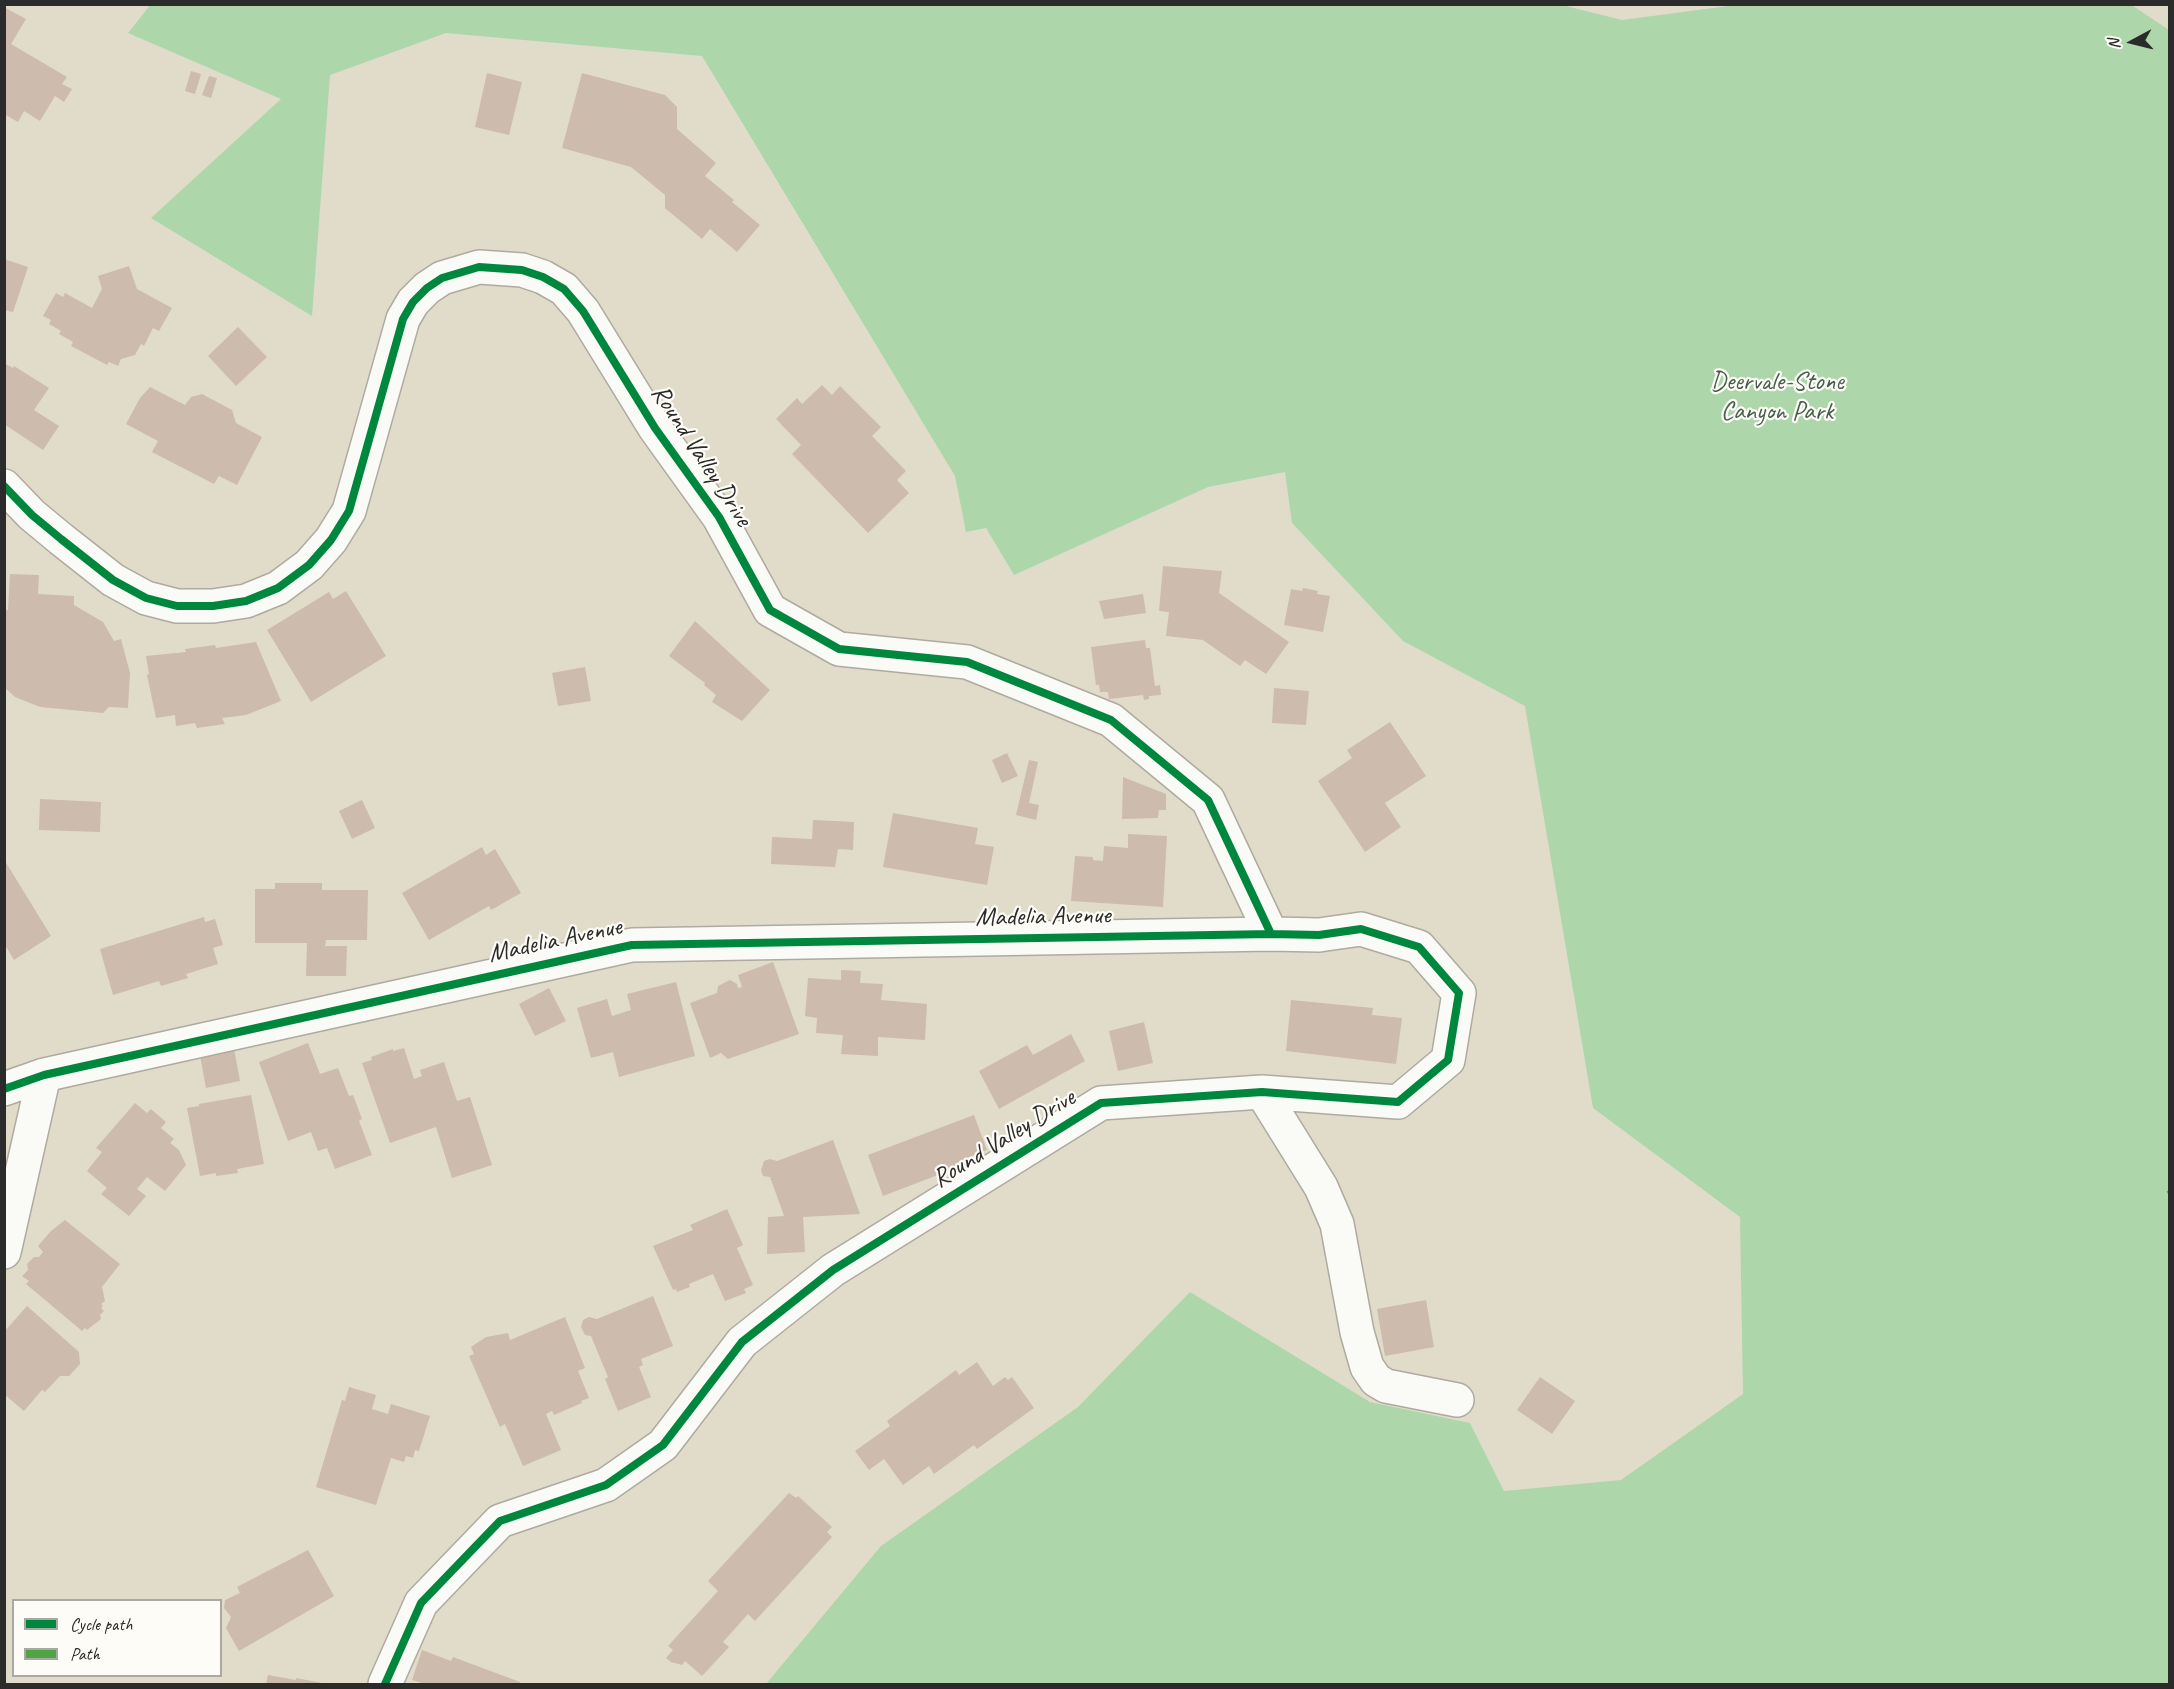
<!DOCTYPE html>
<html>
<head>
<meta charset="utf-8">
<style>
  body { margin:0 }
  #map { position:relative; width:2174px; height:1689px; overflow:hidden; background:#e1dcca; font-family:Caveat,sans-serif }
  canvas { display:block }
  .frame { position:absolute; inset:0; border:6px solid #2b2b2b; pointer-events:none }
  .legend { position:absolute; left:12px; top:1599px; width:210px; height:78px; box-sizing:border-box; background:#fdfcf7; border:2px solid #a9a8a5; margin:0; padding:8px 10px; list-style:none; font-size:18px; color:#2b2b2b }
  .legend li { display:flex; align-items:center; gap:12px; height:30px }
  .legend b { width:30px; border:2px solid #a9a8a5 }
  .north { position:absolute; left:2102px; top:12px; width:60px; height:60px; -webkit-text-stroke:4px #fdfcf7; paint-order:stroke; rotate:263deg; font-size:16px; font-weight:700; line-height:24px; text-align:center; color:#2b2b2b }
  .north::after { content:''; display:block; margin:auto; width:21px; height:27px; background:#2b2b2b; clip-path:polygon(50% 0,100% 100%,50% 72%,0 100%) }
</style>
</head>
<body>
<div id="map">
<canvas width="2174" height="1689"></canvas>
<div class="frame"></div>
<ul class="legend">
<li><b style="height:8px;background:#00873e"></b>Cycle path</li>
<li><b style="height:8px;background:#51a443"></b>Path</li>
</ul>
<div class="north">N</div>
</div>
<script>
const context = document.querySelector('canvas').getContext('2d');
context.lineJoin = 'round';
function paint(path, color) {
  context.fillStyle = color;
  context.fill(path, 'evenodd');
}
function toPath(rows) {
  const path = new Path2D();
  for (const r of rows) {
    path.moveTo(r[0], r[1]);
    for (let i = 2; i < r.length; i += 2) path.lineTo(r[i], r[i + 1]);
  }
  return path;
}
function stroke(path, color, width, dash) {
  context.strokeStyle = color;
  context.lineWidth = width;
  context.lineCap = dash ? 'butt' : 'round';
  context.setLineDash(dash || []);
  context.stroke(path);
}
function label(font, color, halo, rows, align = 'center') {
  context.font = font + ' Caveat,sans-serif';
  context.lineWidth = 4.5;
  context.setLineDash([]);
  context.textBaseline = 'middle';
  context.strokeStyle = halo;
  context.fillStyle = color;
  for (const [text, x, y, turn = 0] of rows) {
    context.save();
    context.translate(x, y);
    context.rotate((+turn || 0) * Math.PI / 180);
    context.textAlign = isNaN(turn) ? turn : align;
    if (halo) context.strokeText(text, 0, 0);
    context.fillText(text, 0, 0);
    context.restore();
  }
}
paint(toPath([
  [151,4,1558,4,1622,20,1743,4,2130,4,2169,30,2169,1684,766,1684,881,1546,1078,1407,1190,1292,1370,1402,1470,1423,1504,1491,1621,1480,1743,1394,1740,1217,1593,1108,1525,706,1403,641,1292,523,1285,472,1208,487,1014,575,986,528,966,532,955,476,702,56,446,33,330,75,312,316,151,218,281,99,128,33]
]), '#add6ab');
paint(toPath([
  [4,7,26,19,11,44,67,77,62,84,72,89,64,102,55,96,40,121,24,111,18,122,4,114],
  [191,71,201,74,195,94,185,91],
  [487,73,522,82,509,135,475,127],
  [582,73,665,95,677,107,677,129,716,163,705,176,734,200,732,202,760,225,737,252,710,229,702,239,665,208,665,195,631,167,562,148],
  [209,76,217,78,211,98,202,95],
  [4,259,28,267,13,312,4,310],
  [129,266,137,289,172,308,159,331,153,328,144,346,141,344,135,355,121,359,118,366,109,362,107,365,71,346,73,342,59,334,61,331,49,324,51,320,43,316,56,293,63,297,65,293,92,308,102,289,98,276],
  [238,327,267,357,236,386,208,356],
  [4,363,13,368,14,366,49,388,34,410,59,426,43,450,4,424],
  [822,385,832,395,840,386,881,427,872,436,906,471,897,480,909,493,868,533,792,454,801,445,776,419,797,398,802,404],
  [150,387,185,405,191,397,202,394,232,410,236,423,262,437,237,485,219,476,214,484,152,452,158,441,126,424,140,398],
  [1163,566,1222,571,1219,593,1289,642,1266,674,1245,660,1240,666,1203,640,1166,636,1169,612,1159,611],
  [10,574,39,575,38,594,74,596,74,605,103,622,114,641,121,639,130,673,128,708,109,707,103,713,40,707,15,697,4,687,4,610,8,610],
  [1303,588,1318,591,1317,594,1330,596,1323,632,1284,625,1291,589,1302,591],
  [346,591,386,656,311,702,267,630,329,592,333,599],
  [1143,594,1146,613,1104,619,1099,601],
  [695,621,770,690,742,721,712,702,716,695,704,685,705,683,669,656],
  [1145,640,1146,648,1150,648,1155,686,1160,685,1161,695,1149,696,1149,699,1144,700,1143,695,1109,699,1108,692,1100,692,1099,685,1096,685,1091,647],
  [256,642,281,701,246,715,222,718,225,724,197,728,195,723,176,726,175,715,156,718,147,675,149,674,146,656,186,652,185,649,215,645,216,648],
  [585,667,591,701,558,706,552,673],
  [1274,688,1309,691,1306,725,1272,723],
  [1390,722,1426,776,1385,803,1401,827,1365,852,1318,781,1352,758,1347,750],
  [1007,753,1018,776,1002,783,992,760],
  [1029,760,1038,762,1029,803,1039,805,1036,820,1016,815],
  [1123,777,1166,794,1166,810,1159,810,1158,818,1122,819],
  [40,799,101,802,100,832,39,830],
  [362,800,375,828,352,839,339,811],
  [893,813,978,828,975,844,994,847,987,885,883,867],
  [813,820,854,822,853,850,838,849,835,867,771,864,772,837,812,839],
  [1128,834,1167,836,1163,907,1071,901,1075,856,1093,857,1093,860,1103,861,1104,846,1128,848],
  [482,847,486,855,495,849,521,893,491,910,489,906,429,940,402,893],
  [5,861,51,936,14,960,5,945],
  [275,883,322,883,322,890,368,890,367,940,326,940,325,946,347,946,346,976,306,976,307,943,255,943,255,889,275,889],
  [204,917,205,922,215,919,223,945,213,948,218,964,186,974,188,978,161,986,159,981,113,995,100,949],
  [773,962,799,1034,728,1059,721,1053,710,1058,690,1003,717,993,718,986,730,980,737,984,738,988,742,987,738,975],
  [841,970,861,971,860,983,883,984,881,1000,927,1004,925,1040,878,1037,878,1056,841,1054,843,1035,816,1033,817,1018,805,1016,808,978,841,980],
  [676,982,695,1056,619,1077,613,1052,591,1058,577,1008,607,999,612,1016,631,1010,627,994],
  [549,988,566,1021,535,1036,519,1004],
  [1291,1000,1373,1008,1372,1015,1402,1018,1396,1064,1286,1051],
  [1144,1022,1153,1063,1118,1071,1109,1031],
  [1071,1034,1085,1061,999,1109,979,1071,1027,1045,1033,1055],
  [233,1043,240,1081,206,1088,199,1050],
  [308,1043,320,1074,338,1068,349,1096,353,1095,362,1119,359,1121,372,1155,335,1169,327,1148,318,1151,311,1132,288,1141,259,1062],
  [404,1048,414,1079,422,1076,420,1070,444,1062,457,1101,470,1097,492,1165,452,1178,436,1127,390,1143,362,1063,372,1060,371,1057,393,1049,393,1051],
  [251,1095,264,1164,237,1169,238,1173,216,1176,216,1173,200,1176,187,1108,199,1106,199,1104],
  [135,1103,147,1113,151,1109,166,1122,161,1128,174,1139,170,1143,179,1150,186,1165,165,1191,147,1177,137,1189,146,1196,129,1216,101,1194,107,1188,87,1171,102,1152,96,1148],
  [974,1115,987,1150,962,1160,964,1165,883,1196,868,1155],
  [833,1140,860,1214,803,1217,805,1252,767,1254,768,1217,784,1216,770,1177,763,1176,761,1170,764,1161,770,1159,777,1161],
  [727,1209,743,1245,737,1248,753,1285,744,1289,746,1293,725,1301,713,1274,689,1284,690,1287,677,1292,676,1289,673,1290,653,1246,693,1230,690,1225],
  [65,1220,120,1264,102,1287,105,1301,101,1304,103,1306,101,1308,104,1311,100,1315,101,1319,87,1330,85,1328,82,1331,26,1284,29,1281,22,1276,28,1270,27,1264,34,1257,39,1257,43,1252,38,1246,51,1231],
  [653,1296,673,1346,641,1359,643,1365,639,1367,651,1397,618,1411,605,1379,608,1377,591,1336,585,1335,581,1327,583,1320,589,1317,597,1319],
  [1426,1300,1434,1347,1385,1356,1377,1309],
  [27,1306,79,1352,80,1364,69,1376,60,1376,45,1392,42,1390,24,1411,4,1394,4,1332],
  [565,1317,585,1368,578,1371,589,1398,581,1401,582,1403,554,1415,552,1411,546,1414,561,1450,523,1466,505,1424,500,1427,469,1356,474,1354,471,1347,486,1337,508,1333,510,1340],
  [977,1362,993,1386,1005,1377,1008,1380,1012,1377,1034,1408,977,1449,974,1445,934,1474,929,1466,903,1485,884,1459,869,1470,855,1451,890,1426,887,1421,956,1370,959,1375],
  [1540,1377,1575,1401,1552,1434,1517,1410],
  [349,1387,376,1395,372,1409,388,1414,391,1404,430,1416,419,1451,415,1450,413,1458,406,1456,404,1462,391,1458,376,1505,316,1487,342,1400,345,1401],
  [789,1493,796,1498,798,1496,832,1527,827,1532,832,1537,755,1621,748,1614,723,1642,729,1647,702,1676,685,1661,682,1665,671,1662,666,1658,673,1650,668,1646,718,1591,708,1581],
  [308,1550,334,1596,239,1651,226,1628,231,1617,224,1608,225,1600,240,1593,237,1587],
  [422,1650,451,1661,453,1657,520,1682,519,1684,425,1684,412,1680],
  [268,1675,296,1680,296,1678,327,1684,266,1684]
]), '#cdbbae');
const minor = toPath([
  [4,486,32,515,61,539,113,580,146,598,177,606,213,606,246,601,278,588,309,565,331,540,349,511,403,319,413,302,427,288,442,278,479,267,522,270,543,277,564,289,583,311,655,428,719,517,770,610,839,649,967,662,1111,720,1208,800,1271,934],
  [4,1089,44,1075,632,945,1271,934,1319,935,1361,929,1419,947,1459,993,1448,1060,1398,1102,1262,1092,1101,1103,833,1270,742,1342,663,1445,606,1485,500,1521,421,1603,385,1684],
  [1262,1092,1321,1187,1337,1224,1357,1332,1367,1367,1376,1380,1386,1386,1457,1400],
  [4,1252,44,1075]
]);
stroke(minor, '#aeaaa0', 36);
stroke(minor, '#fafaf7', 33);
stroke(toPath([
  [2168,1194,2170,1193]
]), '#51a443', 6, [12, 6]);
stroke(toPath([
  [4,486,32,515,61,539,113,580,146,598,177,606,213,606,246,601,278,588,309,565,331,540,349,511,403,319,413,302,427,288,442,278,479,267,522,270,543,277,564,289,583,311,655,428,719,517,770,610,839,649,967,662,1111,720,1208,800,1271,934],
  [4,1089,44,1075,632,945,1271,934,1319,935,1361,929,1419,947,1459,993,1448,1060,1398,1102,1262,1092,1101,1103,833,1270,742,1342,663,1445,606,1485,500,1521,421,1603,385,1684]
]), '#00873e', 8);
label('26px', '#455d4a', '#fdfcf7', [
  ["Deervale-Stone",1777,382],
  ["Canyon Park",1777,412]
]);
label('26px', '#2b2b2b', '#fdfcf7', [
  ["Round Valley Drive",701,456,57],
  ["Madelia Avenue",1043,917,-1],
  ["Madelia Avenue",555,941,-12],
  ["Round Valley Drive",1004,1139,-32]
]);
</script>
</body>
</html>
